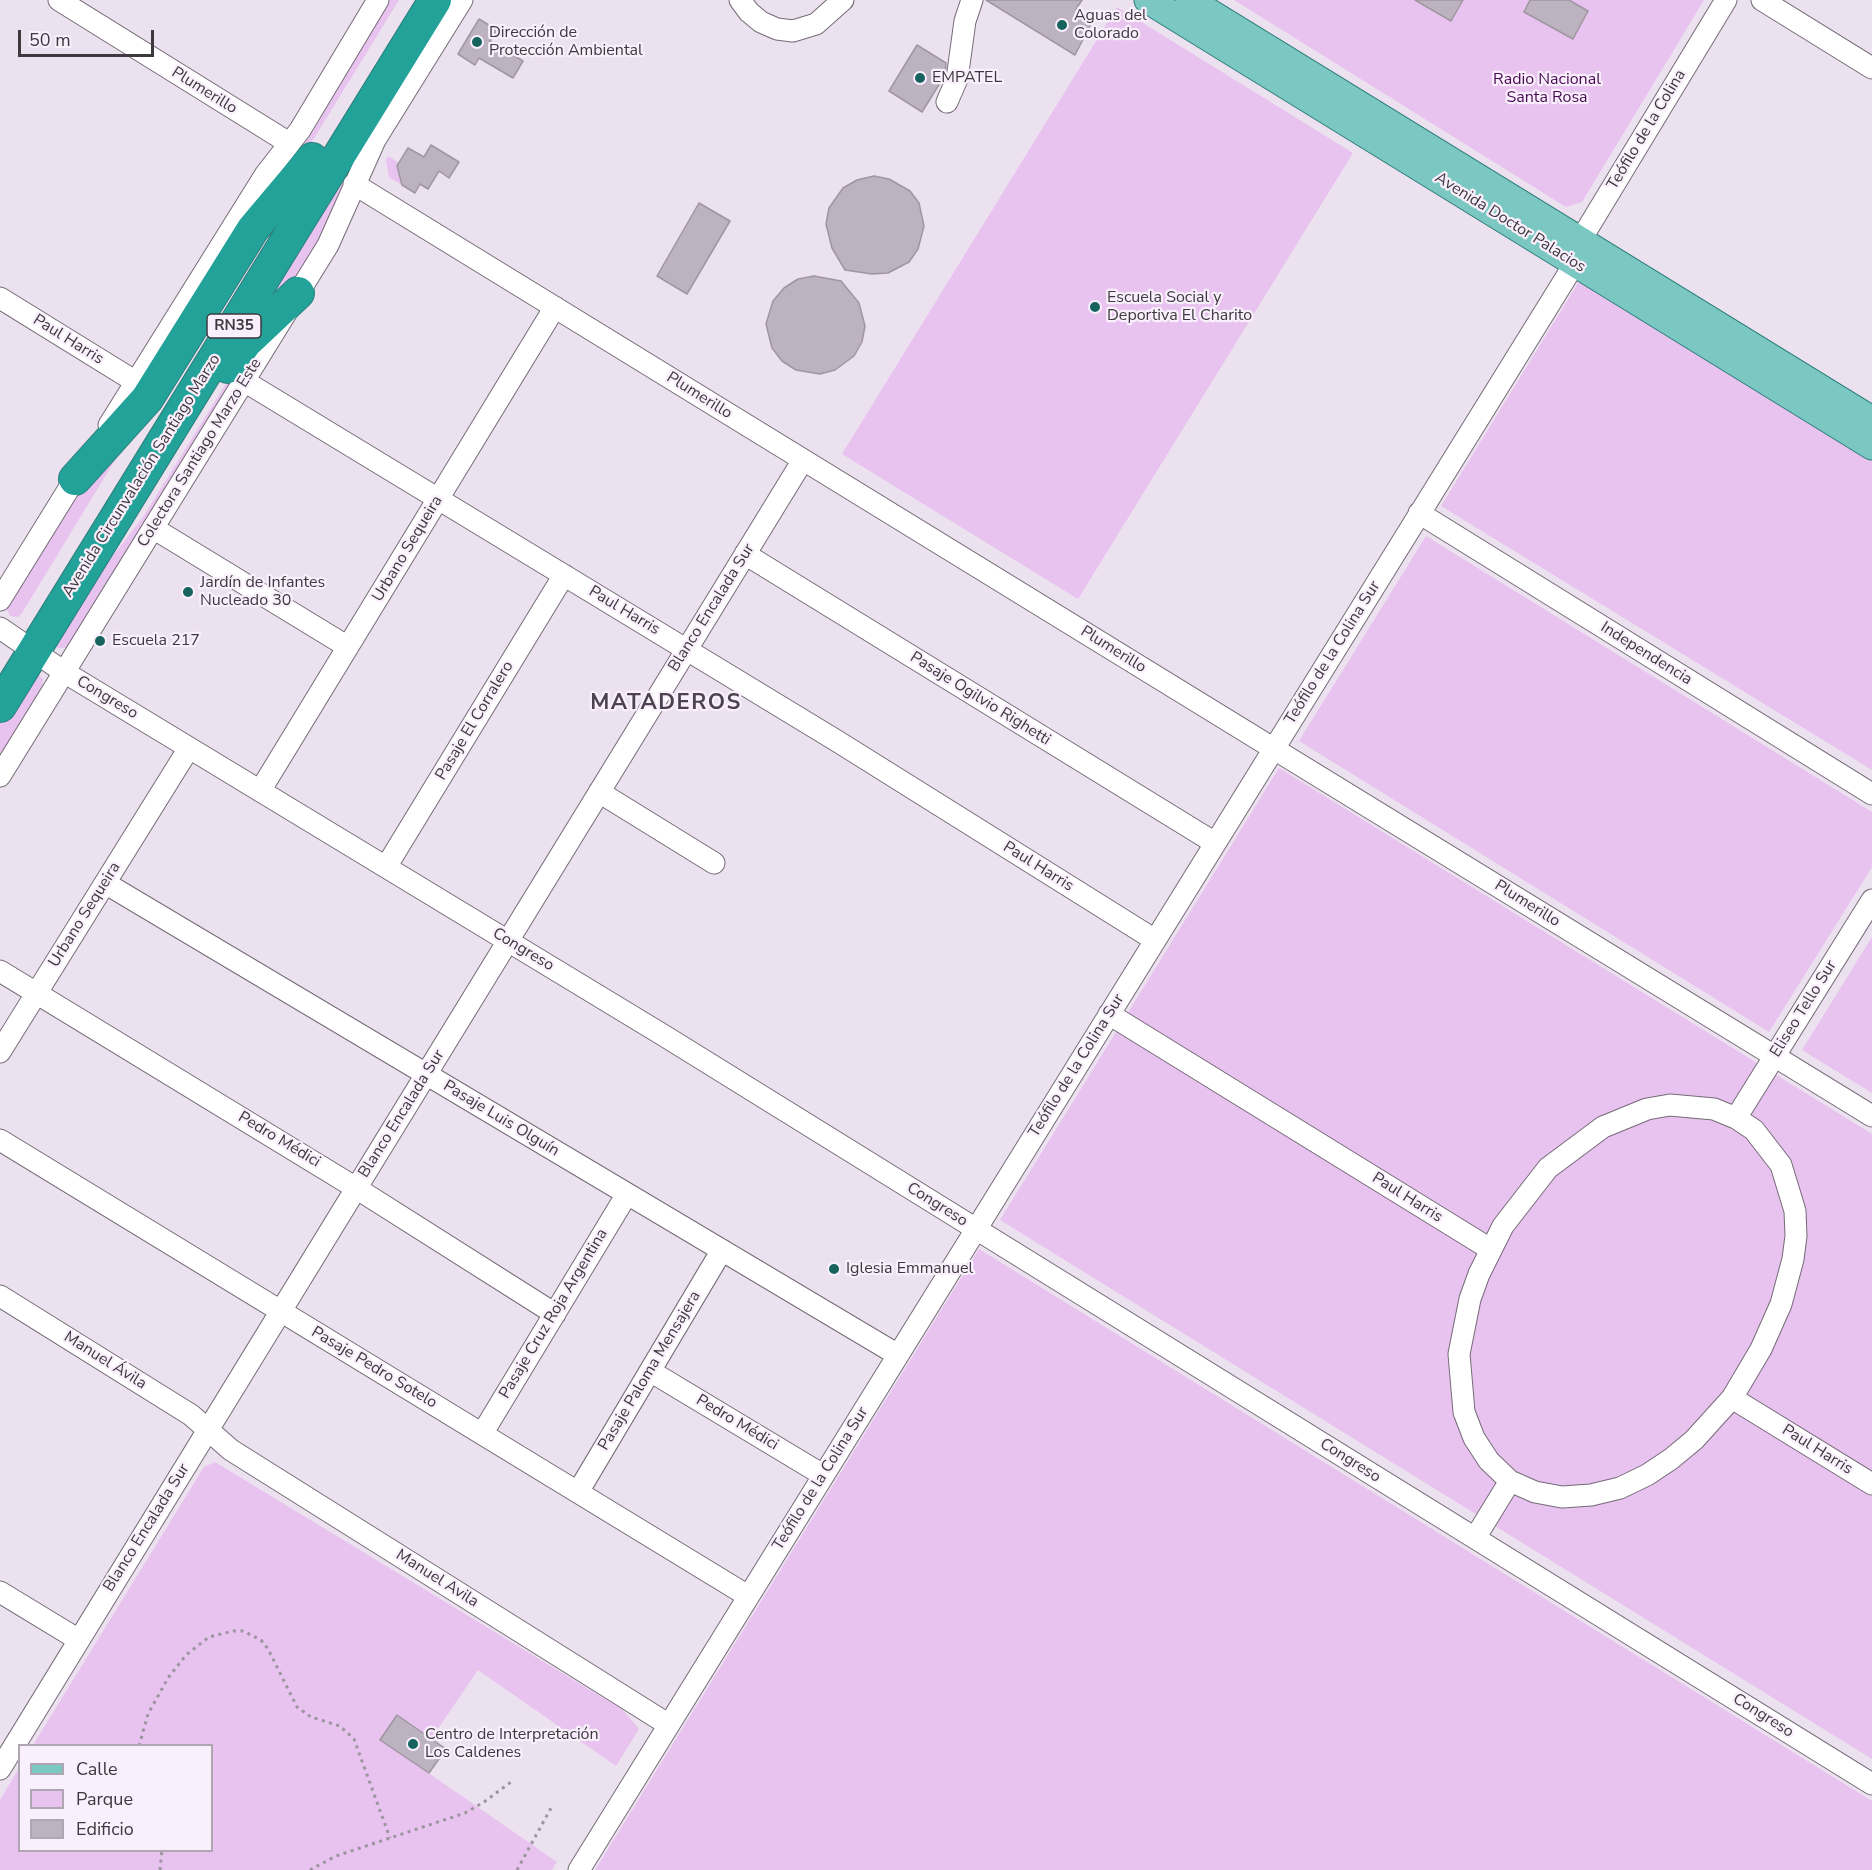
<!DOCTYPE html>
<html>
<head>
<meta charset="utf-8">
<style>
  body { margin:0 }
  #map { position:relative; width:1872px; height:1870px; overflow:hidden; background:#ece1ef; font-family:"Nunito Sans",sans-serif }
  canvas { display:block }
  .legend { position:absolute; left:18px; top:1744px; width:195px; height:108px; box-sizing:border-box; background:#faeffc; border:2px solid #aea6b0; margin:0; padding:8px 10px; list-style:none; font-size:18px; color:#3d393e }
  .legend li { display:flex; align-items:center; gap:12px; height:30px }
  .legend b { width:30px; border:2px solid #aea6b0 }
  .scale { position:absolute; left:18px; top:30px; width:136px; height:27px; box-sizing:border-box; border:3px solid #3d393e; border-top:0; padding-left:8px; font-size:18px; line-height:21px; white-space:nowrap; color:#3d393e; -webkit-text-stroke:4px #faeffc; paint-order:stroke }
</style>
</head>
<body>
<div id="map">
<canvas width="1872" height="1870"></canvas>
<ul class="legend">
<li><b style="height:8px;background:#7bc7c2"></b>Calle</li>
<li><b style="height:16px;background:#e8c3ef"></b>Parque</li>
<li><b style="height:16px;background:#bdb2bf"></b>Edificio</li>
</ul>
<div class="scale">50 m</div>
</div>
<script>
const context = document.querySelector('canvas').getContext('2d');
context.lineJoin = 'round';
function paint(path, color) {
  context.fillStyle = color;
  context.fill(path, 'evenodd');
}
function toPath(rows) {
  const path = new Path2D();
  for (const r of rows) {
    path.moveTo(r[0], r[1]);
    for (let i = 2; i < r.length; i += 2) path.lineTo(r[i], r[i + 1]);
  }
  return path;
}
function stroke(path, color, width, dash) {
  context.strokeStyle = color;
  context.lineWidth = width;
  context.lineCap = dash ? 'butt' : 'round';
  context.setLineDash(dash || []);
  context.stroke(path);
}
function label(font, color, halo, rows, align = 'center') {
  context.font = font + ' "Nunito Sans",sans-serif';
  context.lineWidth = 4.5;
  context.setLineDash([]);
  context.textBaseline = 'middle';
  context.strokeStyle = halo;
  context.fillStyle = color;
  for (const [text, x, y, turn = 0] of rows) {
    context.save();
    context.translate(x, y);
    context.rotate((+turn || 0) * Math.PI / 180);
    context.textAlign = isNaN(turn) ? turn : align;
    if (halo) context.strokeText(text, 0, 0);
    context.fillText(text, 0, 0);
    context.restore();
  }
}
paint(toPath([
  [390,0,399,0,305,153,277,175,311,135],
  [1234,0,1704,0,1582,202,1566,207],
  [1117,7,1353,153,1078,599,842,454],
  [388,156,399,163,402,185,389,177,386,160],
  [353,162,328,223,302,270,245,335],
  [1580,280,1872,460,1872,770,1441,506],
  [247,350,250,351,68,648,58,648,55,645,81,597,143,517],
  [134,429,22,613,18,617,10,616,6,607,91,470],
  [1426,536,1872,812,1872,867,1769,1032,1299,741],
  [36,673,43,679,42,686,0,755,0,723,30,675],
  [1279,768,1872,1134,1872,1759,1000,1220],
  [1872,937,1872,1093,1802,1050],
  [979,1249,1872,1801,1872,1870,595,1870],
  [215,1462,623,1710,639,1729,616,1766,478,1670,431,1739,381,1740,557,1862,552,1870,0,1870,0,1800,19,1768,20,1850,212,1850,212,1746,33,1745,204,1467]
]), '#e8c3ef');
const building = toPath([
  [986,0,1082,0,1076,9,1093,20,1075,55,986,0],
  [1415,0,1463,0,1451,21,1415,0],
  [1530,0,1569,0,1588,11,1573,39,1524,12,1530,0],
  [479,19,497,30,490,41,523,61,513,78,479,58,475,65,458,54,479,19],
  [917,45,946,63,945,75,922,112,889,91,917,45],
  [431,145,459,162,449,178,439,171,428,189,420,184,415,193,402,185,397,166,408,148,424,157,431,145],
  [874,176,889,179,910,191,919,203,924,226,918,249,909,262,888,273,872,274,845,270,832,248,826,224,829,208,843,188,857,180,874,176],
  [699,203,730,221,687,294,657,276,699,203],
  [814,276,841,281,859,303,865,326,862,342,854,356,835,370,820,374,796,370,782,361,772,348,766,324,773,301,784,288,798,279,814,276],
  [397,1715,446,1749,429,1773,380,1740,397,1715]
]);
paint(building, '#bdb2bf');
stroke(building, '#a096a2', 1.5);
const minor = toPath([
  [59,0,289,143],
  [740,0,749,12,761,22,777,29,793,31,816,24,843,0],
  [1762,0,1872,68],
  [947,102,957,79,965,21,972,0],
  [354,184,1872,1116],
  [0,298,136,382],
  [244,381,837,741,1155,940],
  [109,425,265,175,300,130,378,0],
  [1419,513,1872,794],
  [153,528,348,647],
  [745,554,1215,843],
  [0,600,81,469],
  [0,628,64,672,663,1035,1872,1784],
  [0,776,328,245,375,140,462,0],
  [260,791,555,307],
  [599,792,714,863],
  [386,867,564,575],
  [105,883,898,1355],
  [0,971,356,1188,555,1314],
  [1109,1014,1490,1249],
  [0,1052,189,748],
  [1670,1105,1714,1109,1736,1118,1754,1130,1781,1165,1795,1211,1796,1236,1793,1259,1781,1304,1761,1349,1732,1398,1694,1440,1671,1459,1647,1475,1620,1488,1591,1495,1562,1497,1535,1492,1510,1481,1489,1461,1474,1438,1464,1412,1459,1354,1470,1299,1479,1274,1503,1226,1548,1168,1603,1127,1647,1109,1670,1105],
  [1736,1118,1872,900],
  [0,1140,748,1596],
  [0,1296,191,1415,231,1450,669,1725],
  [650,1371,823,1475],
  [1732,1398,1872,1484],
  [482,1434,627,1194],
  [578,1492,722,1250],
  [1475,1538,1510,1481],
  [0,1592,79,1640],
  [0,1769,803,460],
  [579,1870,1575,263,1580,241,1726,0]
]);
const major = toPath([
  [1148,0,1872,446],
  [1189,0,1872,420]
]);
const highway = toPath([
  [228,367,246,342,298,293],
  [75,479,147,399,253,229,312,159],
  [0,706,435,0]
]);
stroke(minor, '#756b77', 23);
stroke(major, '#2c7d7a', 29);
stroke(highway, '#2c7d7a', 34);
stroke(toPath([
  [139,1746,148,1714,168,1678,186,1655,209,1637,233,1631,243,1631,261,1640,268,1649,297,1707,311,1717,340,1726,354,1739,390,1838],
  [160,1870,162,1850],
  [310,1870,336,1856,465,1813,484,1802,511,1782],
  [517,1870,551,1808]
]), '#9c949e', 3, [3, 4.5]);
stroke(minor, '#fff', 21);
stroke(major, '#7bc7c2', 27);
stroke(highway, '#23a29a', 32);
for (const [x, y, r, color] of [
  [1062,25,6,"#17645f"],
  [477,42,6,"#17645f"],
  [920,78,6,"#17645f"],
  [1095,307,6,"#17645f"],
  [188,592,6,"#17645f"],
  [100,641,6,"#17645f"],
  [834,1269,6,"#17645f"],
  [413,1744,6,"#17645f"]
]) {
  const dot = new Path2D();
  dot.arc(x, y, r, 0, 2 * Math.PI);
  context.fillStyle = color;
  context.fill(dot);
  stroke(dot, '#faeffc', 2);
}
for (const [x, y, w] of [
  [234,326,54]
]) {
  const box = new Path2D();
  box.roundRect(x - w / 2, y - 12, w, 24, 4.5);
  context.fillStyle = '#faeffc';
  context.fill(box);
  stroke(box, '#3d393e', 1.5);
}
label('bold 15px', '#3d393e', null, [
  ["RN35",234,326]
]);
label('16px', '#3d393e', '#faeffc', [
  ["Aguas del",1074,16],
  ["Colorado",1074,34],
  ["Dirección de",489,33],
  ["Protección Ambiental",489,51],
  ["EMPATEL",932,78],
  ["Escuela Social y",1107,298],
  ["Deportiva El Charito",1107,316],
  ["Jardín de Infantes",200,583],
  ["Nucleado 30",200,601],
  ["Escuela 217",112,641],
  ["Iglesia Emmanuel",846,1269],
  ["Centro de Interpretación",425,1735],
  ["Los Caldenes",425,1753]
], 'left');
label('16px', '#470a52', '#faeffc', [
  ["Radio Nacional",1547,80],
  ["Santa Rosa",1547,98]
]);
label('16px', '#3d393e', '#faeffc', [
  ["Plumerillo",204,91,32],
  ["Teófilo de la Colina",1647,130,-59],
  ["Avenida Doctor Palacios",1510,223,32],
  ["Paul Harris",68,340,32],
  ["Plumerillo",699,396,32],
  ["Colectora Santiago Marzo Este",200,453,-58],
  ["Avenida Circunvalación Santiago Marzo",142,476,-58],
  ["Urbano Sequeira",408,549,-59],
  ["Blanco Encalada Sur",712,608,-58],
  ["Paul Harris",624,611,31],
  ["Plumerillo",1113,650,32],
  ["Teófilo de la Colina Sur",1333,653,-58],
  ["Independencia",1646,654,32],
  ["Congreso",107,698,31],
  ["Pasaje Ogilvio Righetti",980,699,32],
  ["Pasaje El Corralero",475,721,-59],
  ["Paul Harris",1038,867,32],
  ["Plumerillo",1527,904,32],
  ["Urbano Sequeira",85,915,-58],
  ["Congreso",523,950,31],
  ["Eliseo Tello Sur",1804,1009,-58],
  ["Teófilo de la Colina Sur",1077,1066,-58],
  ["Blanco Encalada Sur",402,1114,-58],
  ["Pasaje Luis Olguín",501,1119,31],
  ["Pedro Médici",279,1140,31],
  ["Paul Harris",1407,1198,32],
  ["Congreso",937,1205,32],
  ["Pasaje Cruz Roja Argentina",554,1314,-59],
  ["Manuel Ávila",105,1361,32],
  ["Pasaje Pedro Sotelo",374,1368,31],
  ["Pasaje Paloma Mensajera",650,1371,-59],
  ["Pedro Médici",737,1423,31],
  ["Paul Harris",1817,1450,32],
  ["Congreso",1350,1461,32],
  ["Teófilo de la Colina Sur",821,1479,-58],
  ["Blanco Encalada Sur",147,1528,-58],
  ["Manuel Avila",437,1579,32],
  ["Congreso",1763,1716,32]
]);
context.letterSpacing = '1.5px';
label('bold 22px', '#4c434e', '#faeffc', [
  ["MATADEROS",666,704]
]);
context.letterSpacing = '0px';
</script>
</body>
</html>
